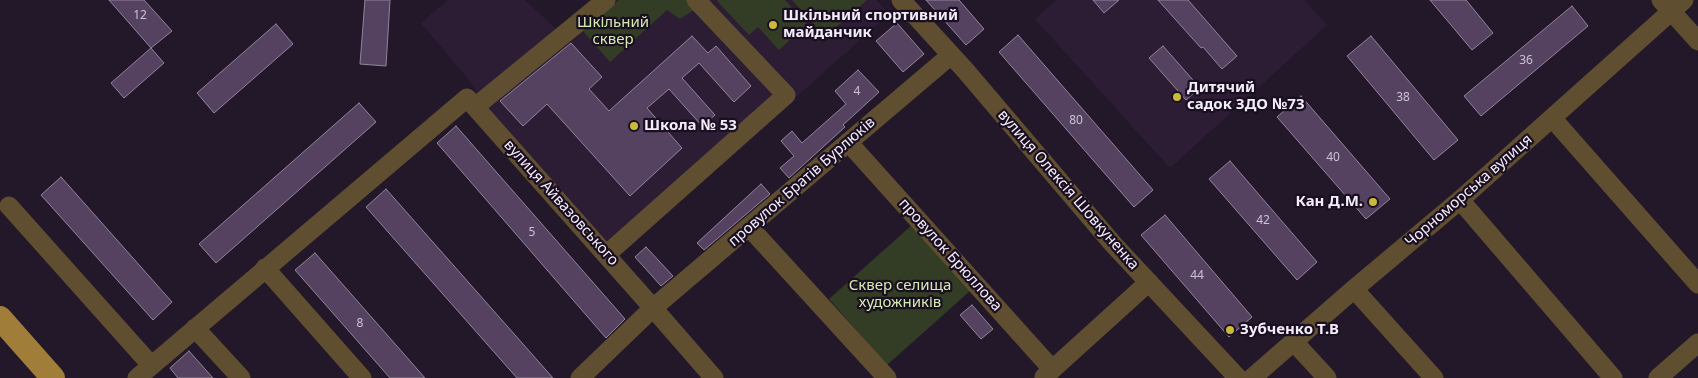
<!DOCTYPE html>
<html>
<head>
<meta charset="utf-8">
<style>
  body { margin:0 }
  canvas { display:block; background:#23182a }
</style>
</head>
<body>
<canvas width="1698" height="378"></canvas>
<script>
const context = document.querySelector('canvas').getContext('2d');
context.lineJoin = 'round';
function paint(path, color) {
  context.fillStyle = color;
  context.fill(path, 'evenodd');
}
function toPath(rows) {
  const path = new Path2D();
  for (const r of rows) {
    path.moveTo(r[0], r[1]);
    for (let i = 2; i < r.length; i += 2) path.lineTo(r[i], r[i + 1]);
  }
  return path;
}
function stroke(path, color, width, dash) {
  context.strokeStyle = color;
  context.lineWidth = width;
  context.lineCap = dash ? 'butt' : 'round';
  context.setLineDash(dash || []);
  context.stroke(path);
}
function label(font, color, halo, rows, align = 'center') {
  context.font = font + ' "Noto Sans",sans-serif';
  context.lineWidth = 4.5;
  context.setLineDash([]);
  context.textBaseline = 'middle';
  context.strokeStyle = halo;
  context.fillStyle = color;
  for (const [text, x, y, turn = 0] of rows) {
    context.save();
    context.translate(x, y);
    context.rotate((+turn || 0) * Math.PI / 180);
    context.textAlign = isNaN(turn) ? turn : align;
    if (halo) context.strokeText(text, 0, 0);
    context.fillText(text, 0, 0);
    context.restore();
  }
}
paint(toPath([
  [448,0,525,0,559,32,597,0,876,0,889,14,618,256,484,104,470,81,421,23],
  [1056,0,1304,0,1327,25,1170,168,1035,19]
]), '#2c1d35');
paint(toPath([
  [619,0,687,0,697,8,680,19,667,10,610,62,583,31],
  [718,0,785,0,807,24,779,50,758,27,749,35,717,1],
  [792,0,867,0,825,37],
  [912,225,970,291,887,365,829,299]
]), '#333c25');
const building = toPath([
  [109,0,144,0,172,31,151,48,109,0],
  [365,0,390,0,386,66,360,64,365,0],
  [926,0,959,0,984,29,966,45,926,0],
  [1093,0,1119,0,1104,13,1093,0],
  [1158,0,1188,0,1237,56,1222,69,1203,47,1201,48,1158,0],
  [1430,0,1466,0,1493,33,1472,50,1430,0],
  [1572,6,1588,26,1481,116,1464,96,1572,6],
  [897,23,924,54,903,72,876,41,897,23],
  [276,24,293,44,214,113,197,93,276,24],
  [1018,35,1153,190,1134,207,999,52,1018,35],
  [692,36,708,53,716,46,751,86,734,102,699,63,682,78,715,115,702,126,669,89,647,108,682,148,630,196,547,104,523,126,500,101,571,43,602,77,589,89,609,111,692,36],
  [1371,36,1458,140,1434,160,1347,56,1371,36],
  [1163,46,1200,88,1186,100,1149,58,1163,46],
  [151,48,164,63,124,98,111,83,151,48],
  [858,70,879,92,843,125,845,127,789,178,780,168,794,156,781,141,792,131,802,143,846,104,835,91,858,70],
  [1301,96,1390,199,1366,219,1277,117,1301,96],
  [359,103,376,122,216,263,199,244,359,103],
  [456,126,625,319,606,338,437,143,456,126],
  [1230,161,1317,262,1297,280,1209,179,1230,161],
  [61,177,172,302,153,320,41,195,61,177],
  [761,184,770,194,704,250,697,243,761,184],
  [386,189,553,378,517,378,366,207,386,189],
  [1165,215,1252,317,1229,337,1141,235,1165,215],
  [646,247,673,276,661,286,635,257,646,247],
  [315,253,425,378,390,378,295,270,315,253],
  [972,305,993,329,981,339,960,315,972,305],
  [189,351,213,378,178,378,170,368,189,351]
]);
paint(building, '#544260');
stroke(building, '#92849b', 1);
stroke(toPath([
  [901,0,965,70,1113,244,1238,378],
  [1661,0,1698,41],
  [475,107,606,0],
  [1553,119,1698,284],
  [848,142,1052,369],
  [1460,200,1613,378],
  [9,206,151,365],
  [750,228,887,378],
  [607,254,786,95,696,0],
  [265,268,362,378],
  [1354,289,1434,378],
  [195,328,241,378],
  [1294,342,1327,378],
  [1044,377,1149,282],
  [137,378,467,98,653,308,951,55],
  [580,378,653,308,714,378],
  [1252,378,1354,289,1460,200,1684,0],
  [1658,378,1698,343]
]), '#5f4e2f', 19);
stroke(toPath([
  [0,318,53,378]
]), '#a07d39', 24);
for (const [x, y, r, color] of [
  [773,25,5,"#caba3a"],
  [1177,97,5,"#caba3a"],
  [634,126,5,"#caba3a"],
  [1373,202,5,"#caba3a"],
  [1230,330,5,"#caba3a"]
]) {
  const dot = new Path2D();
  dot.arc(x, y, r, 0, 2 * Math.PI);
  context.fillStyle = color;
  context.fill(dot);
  stroke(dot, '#1a0f21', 2);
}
label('12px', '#cbc2d3', null, [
  ["12",140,16],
  ["36",1526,61],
  ["4",857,92],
  ["38",1403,98],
  ["80",1076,121],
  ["40",1333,158],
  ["42",1263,221],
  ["5",532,233],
  ["44",1197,276],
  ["8",360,324]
]);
label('bold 15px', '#f3ecf9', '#1a0f21', [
  ["Шкільний спортивний",783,16],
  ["майданчик",783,33],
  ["Дитячий",1187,88],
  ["садок ЗДО №73",1187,105],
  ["Школа № 53",644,126],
  ["Кан Д.М.",1363,202,"right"],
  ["Зубченко Т.В",1240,330]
], 'left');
label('15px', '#d2ecaf', '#1a0f21', [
  ["Шкільний",613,23],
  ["сквер",613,40],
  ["Сквер селища",900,286],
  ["художників",900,303]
]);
label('15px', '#f3ecf9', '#1a0f21', [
  ["провулок Братів Бурлюків",802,182,-41],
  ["вулиця Олексія Шовкуненка",1068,190,49],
  ["Чорноморська вулиця",1469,191,-41],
  ["вулиця Айвазовського",561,203,48],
  ["провулок Брюллова",950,255,48]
]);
</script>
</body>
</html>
